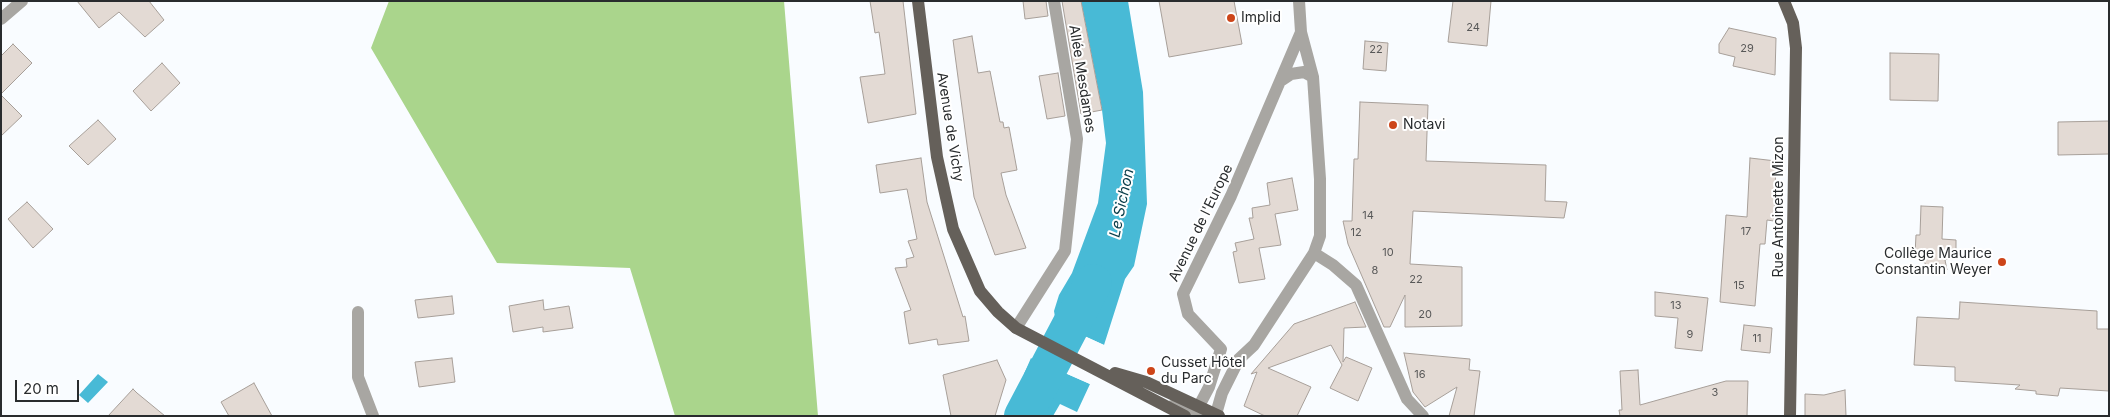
<!DOCTYPE html>
<html>
<head>
<meta charset="utf-8">
<style>
  body { margin:0 }
  #map { position:relative; width:2110px; height:417px; overflow:hidden; background:#f9fcff; font-family:Inter,sans-serif }
  canvas { display:block }
  .frame { position:absolute; inset:0; border:2px solid #292c2e; pointer-events:none }
  .scale { position:absolute; left:15px; top:380px; width:64px; height:22px; box-sizing:border-box; border:2px solid #292c2e; border-top:0; padding-left:6px; font-size:15px; line-height:18px; white-space:nowrap; color:#292c2e; -webkit-text-stroke:4px #fff; paint-order:stroke }
</style>
</head>
<body>
<div id="map">
<canvas width="2110" height="417"></canvas>
<div class="frame"></div>
<div class="scale">20 m</div>
</div>
<script>
const context = document.querySelector('canvas').getContext('2d');
context.lineJoin = 'round';
function paint(path, color) {
  context.fillStyle = color;
  context.fill(path, 'evenodd');
}
function toPath(rows) {
  const path = new Path2D();
  for (const r of rows) {
    path.moveTo(r[0], r[1]);
    for (let i = 2; i < r.length; i += 2) path.lineTo(r[i], r[i + 1]);
  }
  return path;
}
function stroke(path, color, width, dash) {
  context.strokeStyle = color;
  context.lineWidth = width;
  context.lineCap = dash ? 'butt' : 'round';
  context.setLineDash(dash || []);
  context.stroke(path);
}
function label(font, color, halo, rows, align = 'center') {
  context.font = font + ' Inter,sans-serif';
  context.lineWidth = 4;
  context.setLineDash([]);
  context.textBaseline = 'middle';
  context.strokeStyle = halo;
  context.fillStyle = color;
  for (const [text, x, y, turn = 0] of rows) {
    context.save();
    context.translate(x, y);
    context.rotate((+turn || 0) * Math.PI / 180);
    context.textAlign = isNaN(turn) ? turn : align;
    if (halo) context.strokeText(text, 0, 0);
    context.fillText(text, 0, 0);
    context.restore();
  }
}
paint(toPath([
  [389,1,784,1,818,416,675,416,630,268,497,263,371,48]
]), '#aad58c');
paint(toPath([
  [1081,1,1128,1,1143,92,1147,204,1134,266,1125,279,1104,345,1060,325,1056,323,1054,311,1059,295,1072,273,1098,203,1106,143,1102,110],
  [1031,358,1090,384,1077,412,1060,404,1053,416,1014,416,1035,380,1024,374],
  [98,374,108,382,88,403,79,395]
]), '#48bad6');
paint(toPath([
  [1056,323,1104,345,1103,347,1058,327,1055,325],
  [1033,356,1091,382,1090,384,1031,358]
]), '#f9fcff');
stroke(toPath([
  [1023,416,1093,283]
]), '#48bad6', 38);
const building = toPath([
  [77,1,149,1,164,20,145,37,119,12,99,28,77,1],
  [870,1,903,1,916,114,868,123,860,77,885,74,879,32,875,33,870,1],
  [1023,1,1046,1,1048,16,1025,19,1023,1],
  [1062,1,1081,1,1102,110,1081,114,1062,1],
  [1159,1,1234,1,1242,44,1169,57,1159,1],
  [1453,1,1491,1,1487,46,1448,42,1453,1],
  [1729,28,1776,38,1775,75,1733,66,1735,57,1719,53,1719,44,1729,28],
  [972,36,978,73,990,71,1000,122,1003,122,1004,128,1009,127,1017,170,1001,173,1006,195,1026,248,995,255,974,197,953,40,972,36],
  [1365,41,1388,43,1386,71,1363,69,1365,41],
  [13,44,32,63,1,94,1,56,13,44],
  [1890,53,1939,54,1938,101,1890,100,1890,53],
  [162,63,180,83,151,111,133,91,162,63],
  [1058,73,1065,116,1047,119,1039,76,1058,73],
  [1,95,22,116,1,136,1,95],
  [1360,102,1428,105,1426,161,1546,165,1545,201,1567,202,1564,218,1413,211,1410,264,1462,267,1462,326,1405,327,1405,295,1390,327,1384,327,1348,244,1343,221,1352,221,1354,159,1358,159,1360,102],
  [98,120,116,139,88,165,69,146,98,120],
  [2109,121,2109,154,2058,155,2058,122,2109,121],
  [921,158,927,202,963,317,965,316,969,341,938,345,937,339,909,344,904,312,911,310,895,268,907,267,906,259,914,257,908,241,917,239,907,189,880,193,876,165,921,158],
  [1750,158,1776,161,1774,221,1767,220,1765,244,1760,244,1755,306,1720,302,1726,215,1747,217,1750,158],
  [1292,178,1298,210,1275,214,1281,245,1259,248,1265,279,1239,283,1233,252,1237,251,1235,243,1254,239,1249,218,1253,218,1252,208,1270,205,1267,183,1292,178],
  [27,202,53,229,33,248,8,219,27,202],
  [1921,206,1943,207,1942,239,1956,240,1956,256,1945,260,1947,270,1931,269,1915,254,1916,235,1920,235,1921,206],
  [1655,292,1708,298,1702,351,1675,348,1678,318,1655,316,1655,292],
  [452,296,454,314,418,318,415,300,452,296],
  [543,300,544,310,569,306,573,328,543,332,543,327,513,332,509,306,543,300],
  [1355,302,1366,327,1344,328,1343,362,1346,357,1372,368,1358,401,1330,388,1342,365,1331,345,1268,368,1311,387,1297,416,1265,416,1244,406,1257,372,1251,374,1294,324,1355,302],
  [1960,302,2097,311,2097,329,2109,329,2109,391,2060,388,2058,396,2036,394,2036,391,2015,389,2020,385,1955,381,1955,367,1914,365,1917,317,1959,319,1960,302],
  [1744,325,1772,328,1770,353,1741,350,1744,325],
  [1404,353,1470,359,1469,370,1480,371,1474,416,1449,416,1457,387,1425,407,1413,392,1404,353],
  [452,358,455,382,419,387,415,362,452,358],
  [997,360,1006,380,995,416,951,416,943,375,997,360],
  [1638,370,1640,405,1726,381,1748,381,1747,416,1620,416,1619,410,1622,410,1620,371,1638,370],
  [254,383,272,416,229,416,221,402,254,383],
  [133,389,137,393,165,416,108,416,133,389],
  [1845,390,1846,416,1805,416,1805,394,1824,395,1845,390]
]);
paint(building, '#e3dad4');
stroke(building, '#a79f99', 1);
stroke(toPath([
  [1,19,22,1],
  [1282,80,1291,74,1304,72,1313,77],
  [1314,253,1333,265,1356,285,1407,399,1423,416],
  [358,312,358,377,373,416],
  [1016,328,1065,251,1077,139,1054,1],
  [1172,406,1209,416,1216,414,1222,393,1239,359,1254,345,1314,253,1320,236,1320,179,1313,77,1301,32,1299,1],
  [1199,406,1209,387,1221,349,1188,314,1183,294,1231,196,1301,32]
]), '#a8a6a2', 12);
stroke(toPath([
  [918,1,937,157,953,229,980,291,998,312,1016,328,1185,416],
  [1784,1,1793,23,1796,48,1790,416],
  [1115,373,1146,382,1219,416]
]), '#65605a', 12);
for (const [x, y, r, color] of [
  [1231,18,5,"#cd4519"],
  [1393,125,5,"#cd4519"],
  [2002,262,5,"#cd4519"],
  [1151,371,5,"#cd4519"]
]) {
  const dot = new Path2D();
  dot.arc(x, y, r, 0, 2 * Math.PI);
  context.fillStyle = color;
  context.fill(dot);
  stroke(dot, '#fff', 2);
}
label('11px', '#585858', null, [
  ["24",1473,28],
  ["29",1747,49],
  ["22",1376,50],
  ["14",1368,216],
  ["17",1746,232],
  ["12",1356,233],
  ["10",1388,253],
  ["8",1375,271],
  ["22",1416,280],
  ["15",1739,286],
  ["13",1676,306],
  ["20",1425,315],
  ["9",1690,335],
  ["11",1757,339],
  ["16",1420,375],
  ["3",1715,393]
]);
label('14px', '#292c2e', '#fff', [
  ["Implid",1241,18],
  ["Notavi",1403,125],
  ["Collège Maurice",1992,254,"right"],
  ["Constantin Weyer",1992,270,"right"],
  ["Cusset Hôtel",1161,363],
  ["du Parc",1161,379]
], 'left');
label('14px', '#292c2e', '#fff', [
  ["Allée Mesdames",1082,79,81],
  ["Avenue de Vichy",950,127,81],
  ["Rue Antoinette Mizon",1779,207,-90],
  ["Avenue de l'Europe",1201,223,-64]
]);
label('italic 15px', '#093d49', '#fff', [
  ["Le Sichon",1122,203,-78]
]);
</script>
</body>
</html>
